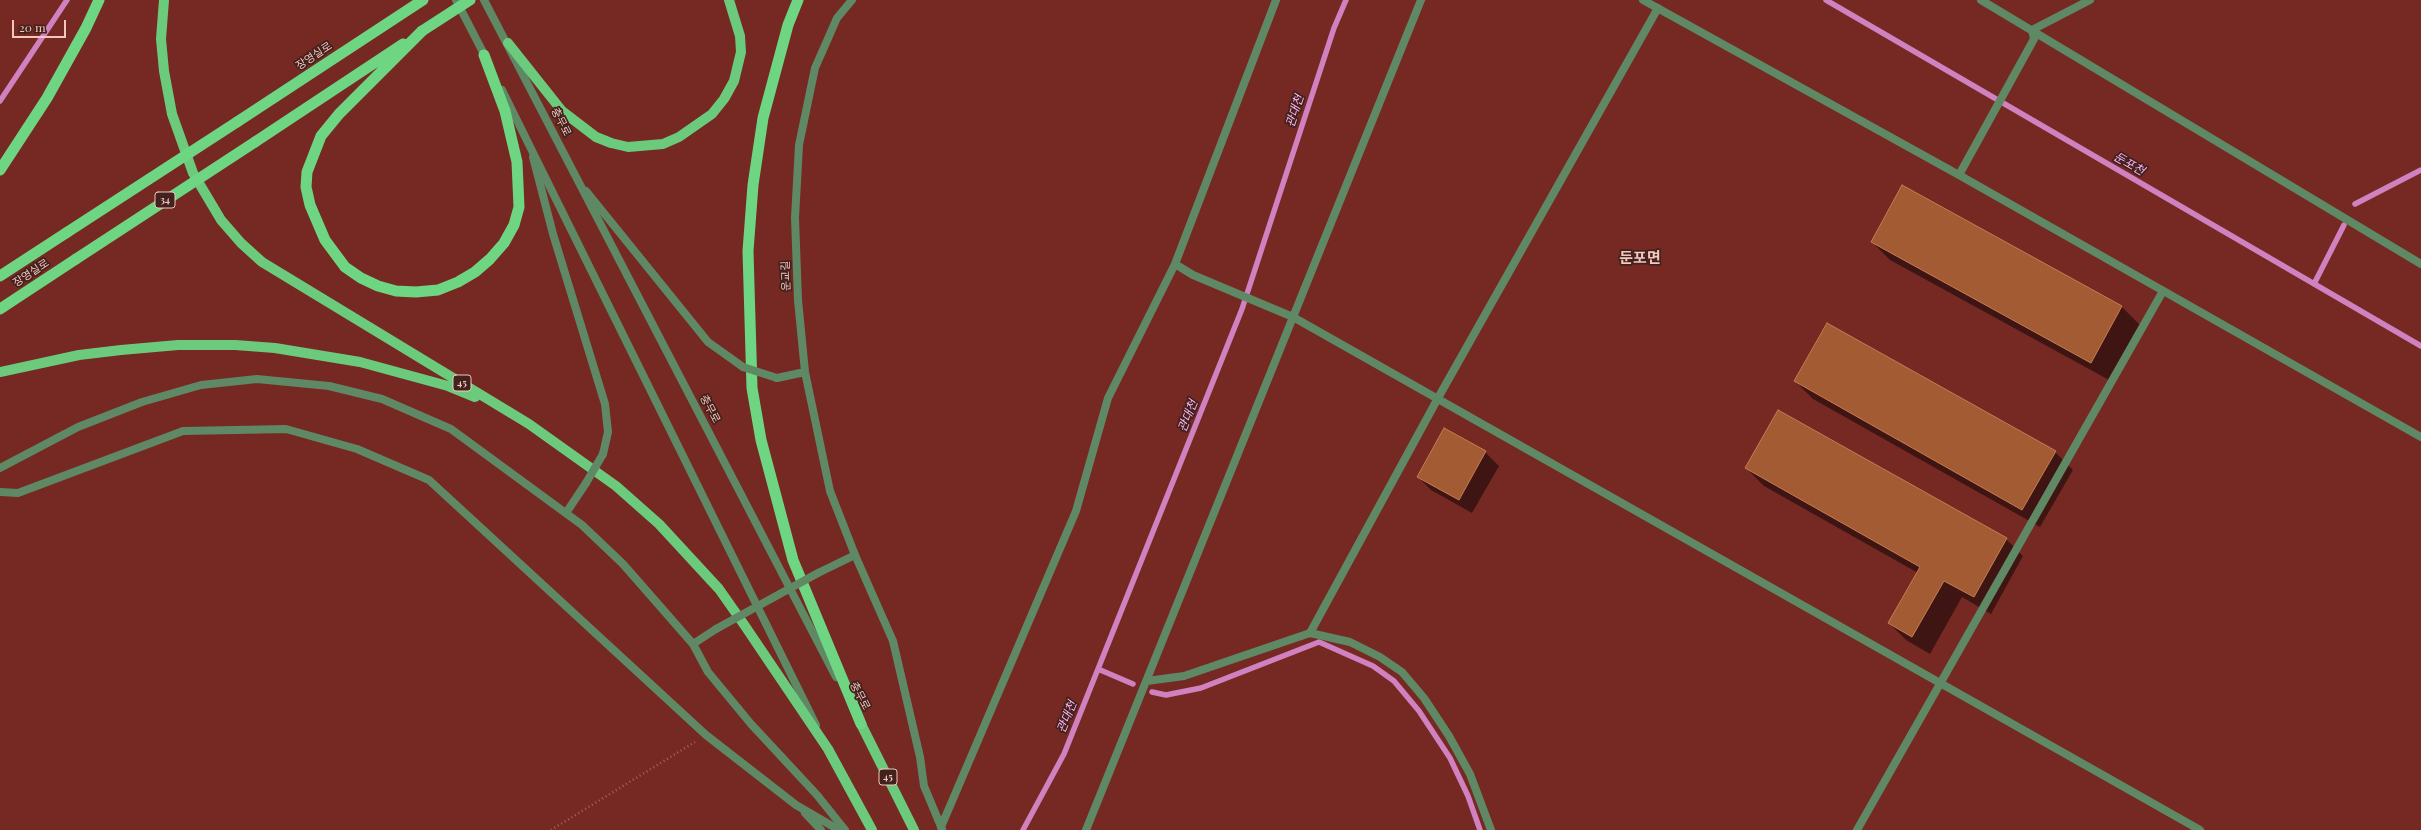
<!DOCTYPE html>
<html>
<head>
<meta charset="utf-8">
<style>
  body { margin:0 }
  #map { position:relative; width:2421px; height:830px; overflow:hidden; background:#752922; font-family:"Playfair Display",serif }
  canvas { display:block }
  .scale { position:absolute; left:12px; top:20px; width:54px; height:18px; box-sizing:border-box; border:2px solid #f4c6bf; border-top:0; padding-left:5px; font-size:12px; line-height:14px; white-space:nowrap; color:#f4c6bf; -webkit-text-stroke:3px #43211d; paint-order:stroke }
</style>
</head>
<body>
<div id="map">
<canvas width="2421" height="830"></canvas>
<div class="scale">20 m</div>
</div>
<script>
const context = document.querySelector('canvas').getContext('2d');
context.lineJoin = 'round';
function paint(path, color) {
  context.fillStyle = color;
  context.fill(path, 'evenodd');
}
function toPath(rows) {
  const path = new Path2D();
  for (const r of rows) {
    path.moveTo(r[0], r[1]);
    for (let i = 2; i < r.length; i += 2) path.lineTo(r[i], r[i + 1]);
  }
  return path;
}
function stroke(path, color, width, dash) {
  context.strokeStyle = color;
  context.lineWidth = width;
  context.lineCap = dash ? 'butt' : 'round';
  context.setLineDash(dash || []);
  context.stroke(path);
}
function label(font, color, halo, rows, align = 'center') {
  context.font = font + ' "Playfair Display","Noto Sans KR",serif';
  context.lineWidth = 3.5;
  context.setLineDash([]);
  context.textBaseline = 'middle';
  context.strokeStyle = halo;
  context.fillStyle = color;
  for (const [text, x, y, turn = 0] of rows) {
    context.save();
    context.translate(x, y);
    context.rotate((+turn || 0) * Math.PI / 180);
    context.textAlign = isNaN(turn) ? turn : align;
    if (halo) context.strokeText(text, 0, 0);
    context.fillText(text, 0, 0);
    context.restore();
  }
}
paint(toPath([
  [1902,186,2122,307,2140,325,2109,380,1890,260,1872,242],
  [1795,381,2055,452,2073,470,2040,527,1813,399],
  [1485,452,1499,466,1472,513,1431,490,1418,477],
  [1746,468,2006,539,2023,556,1991,614,1962,597,1930,654,1906,640,1889,623,1918,573,1764,486]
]), '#0007');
stroke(toPath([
  [1826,0,2421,346],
  [0,101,67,0],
  [2355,204,2421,170],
  [2314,284,2344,225],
  [1098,669,1133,684],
  [1152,692,1166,695,1201,688,1319,642,1373,666,1394,681,1419,711,1450,758,1468,796,1480,830],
  [1023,830,1064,754,1242,309,1334,28,1346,0]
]), '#d081bf', 5.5);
const building = toPath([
  [1902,185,2122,306,2091,363,1871,242,1902,185],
  [1827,323,2056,451,2022,510,1794,381,1827,323],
  [1778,410,2007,538,1974,597,1944,581,1912,637,1888,623,1920,567,1745,468,1778,410],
  [1444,428,1486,451,1459,500,1417,477,1444,428]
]);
paint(building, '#a25b33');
stroke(building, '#c77c54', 1);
stroke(toPath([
  [551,830,695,742]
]), '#a5645d', 2.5, [1, 3]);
stroke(toPath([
  [1310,633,1438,398,1658,8],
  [1857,830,2163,291]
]), '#5e8964', 8);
stroke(toPath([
  [852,0,837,18,815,68,799,145,795,218,798,300,805,372,830,491,855,555,893,641,920,757,924,786,942,829],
  [1643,0,1959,175,2421,437],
  [1981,0,2421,264],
  [533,157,553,234,605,404,608,432,603,454],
  [1959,175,2034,39,2032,30,2090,0],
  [586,191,708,342,743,367],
  [1175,264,1193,275,1293,317,2200,830],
  [777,378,805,372],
  [0,492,18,493,183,431,286,429,357,449,429,480,706,735,796,805,839,830],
  [566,513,586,483],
  [1147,681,1184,676,1310,633,1350,642,1380,657,1402,672,1424,698,1449,736,1470,774,1491,830],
  [805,813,821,830],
  [941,827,1076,511,1108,398,1175,264,1276,0],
  [1086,830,1421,0]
]), '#5e8964', 8);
stroke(toPath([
  [456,0,487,60],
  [484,0,836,677],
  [502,90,816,725],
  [0,468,78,427,142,402,201,385,257,379,329,386,382,399,451,429,582,525,623,564,693,644,716,629],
  [818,573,855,555],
  [693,644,708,672,751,724,817,795,845,830]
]), '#5e8964', 8);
stroke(toPath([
  [164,0,161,39,164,71,172,114,193,173,221,220,241,243,262,262,529,424,616,486,659,524,719,589,745,626,828,749,872,830],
  [508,43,562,111,596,137,611,143,628,147,663,144,679,137,712,114,724,99,734,81,741,52,740,36,729,0],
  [0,372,79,355,121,350,178,345,235,345,275,348,360,362,448,386,475,397],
  [861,724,914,830]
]), '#6cca7d', 10);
stroke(toPath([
  [798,0,788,25,763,118,753,185,748,251,752,388,761,440,793,560,861,724],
  [422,31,339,114,321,136,307,172,306,187,310,205,325,240,345,267,361,278,378,286,396,291,416,292,438,290,458,282,475,272,490,259,504,243,514,225,519,207,517,162,505,111,484,55],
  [237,122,423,0],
  [255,142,403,44],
  [0,170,47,98,86,28,99,0],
  [0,276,66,233],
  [0,309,76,259]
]), '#6ed682', 11);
stroke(toPath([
  [743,367,777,378],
  [586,483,603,454]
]), '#5e8964', 8);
stroke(toPath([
  [716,629,818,573]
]), '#5e8964', 8);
stroke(toPath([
  [422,31,470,0],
  [66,233,237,122],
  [76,259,255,142]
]), '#6ed682', 11);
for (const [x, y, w] of [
  [165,200,20],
  [462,383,18],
  [888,777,18]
]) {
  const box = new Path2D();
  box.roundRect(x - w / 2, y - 8, w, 16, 3);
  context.fillStyle = '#43211d';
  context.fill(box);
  stroke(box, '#f4c6bf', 1);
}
label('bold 10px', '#f4c6bf', null, [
  ["34",165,200],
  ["45",462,383],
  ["45",888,777]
]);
label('11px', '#f4c6bf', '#43211d', [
  ["장영실로",314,56,-33],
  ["충무로",561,122,63],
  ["장영실로",31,273,-33],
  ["운교길",786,276,-92],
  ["충무로",710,409,62],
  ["충무로",860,696,62]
]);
label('italic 12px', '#feb8fb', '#43211d', [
  ["관대천",1295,111,-72],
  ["둔포천",2129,164,30],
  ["관대천",1188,416,-68],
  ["관대천",1067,717,-68]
]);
label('bold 15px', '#f4c6bf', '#43211d', [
  ["둔포면",1640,258]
]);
</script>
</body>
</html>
